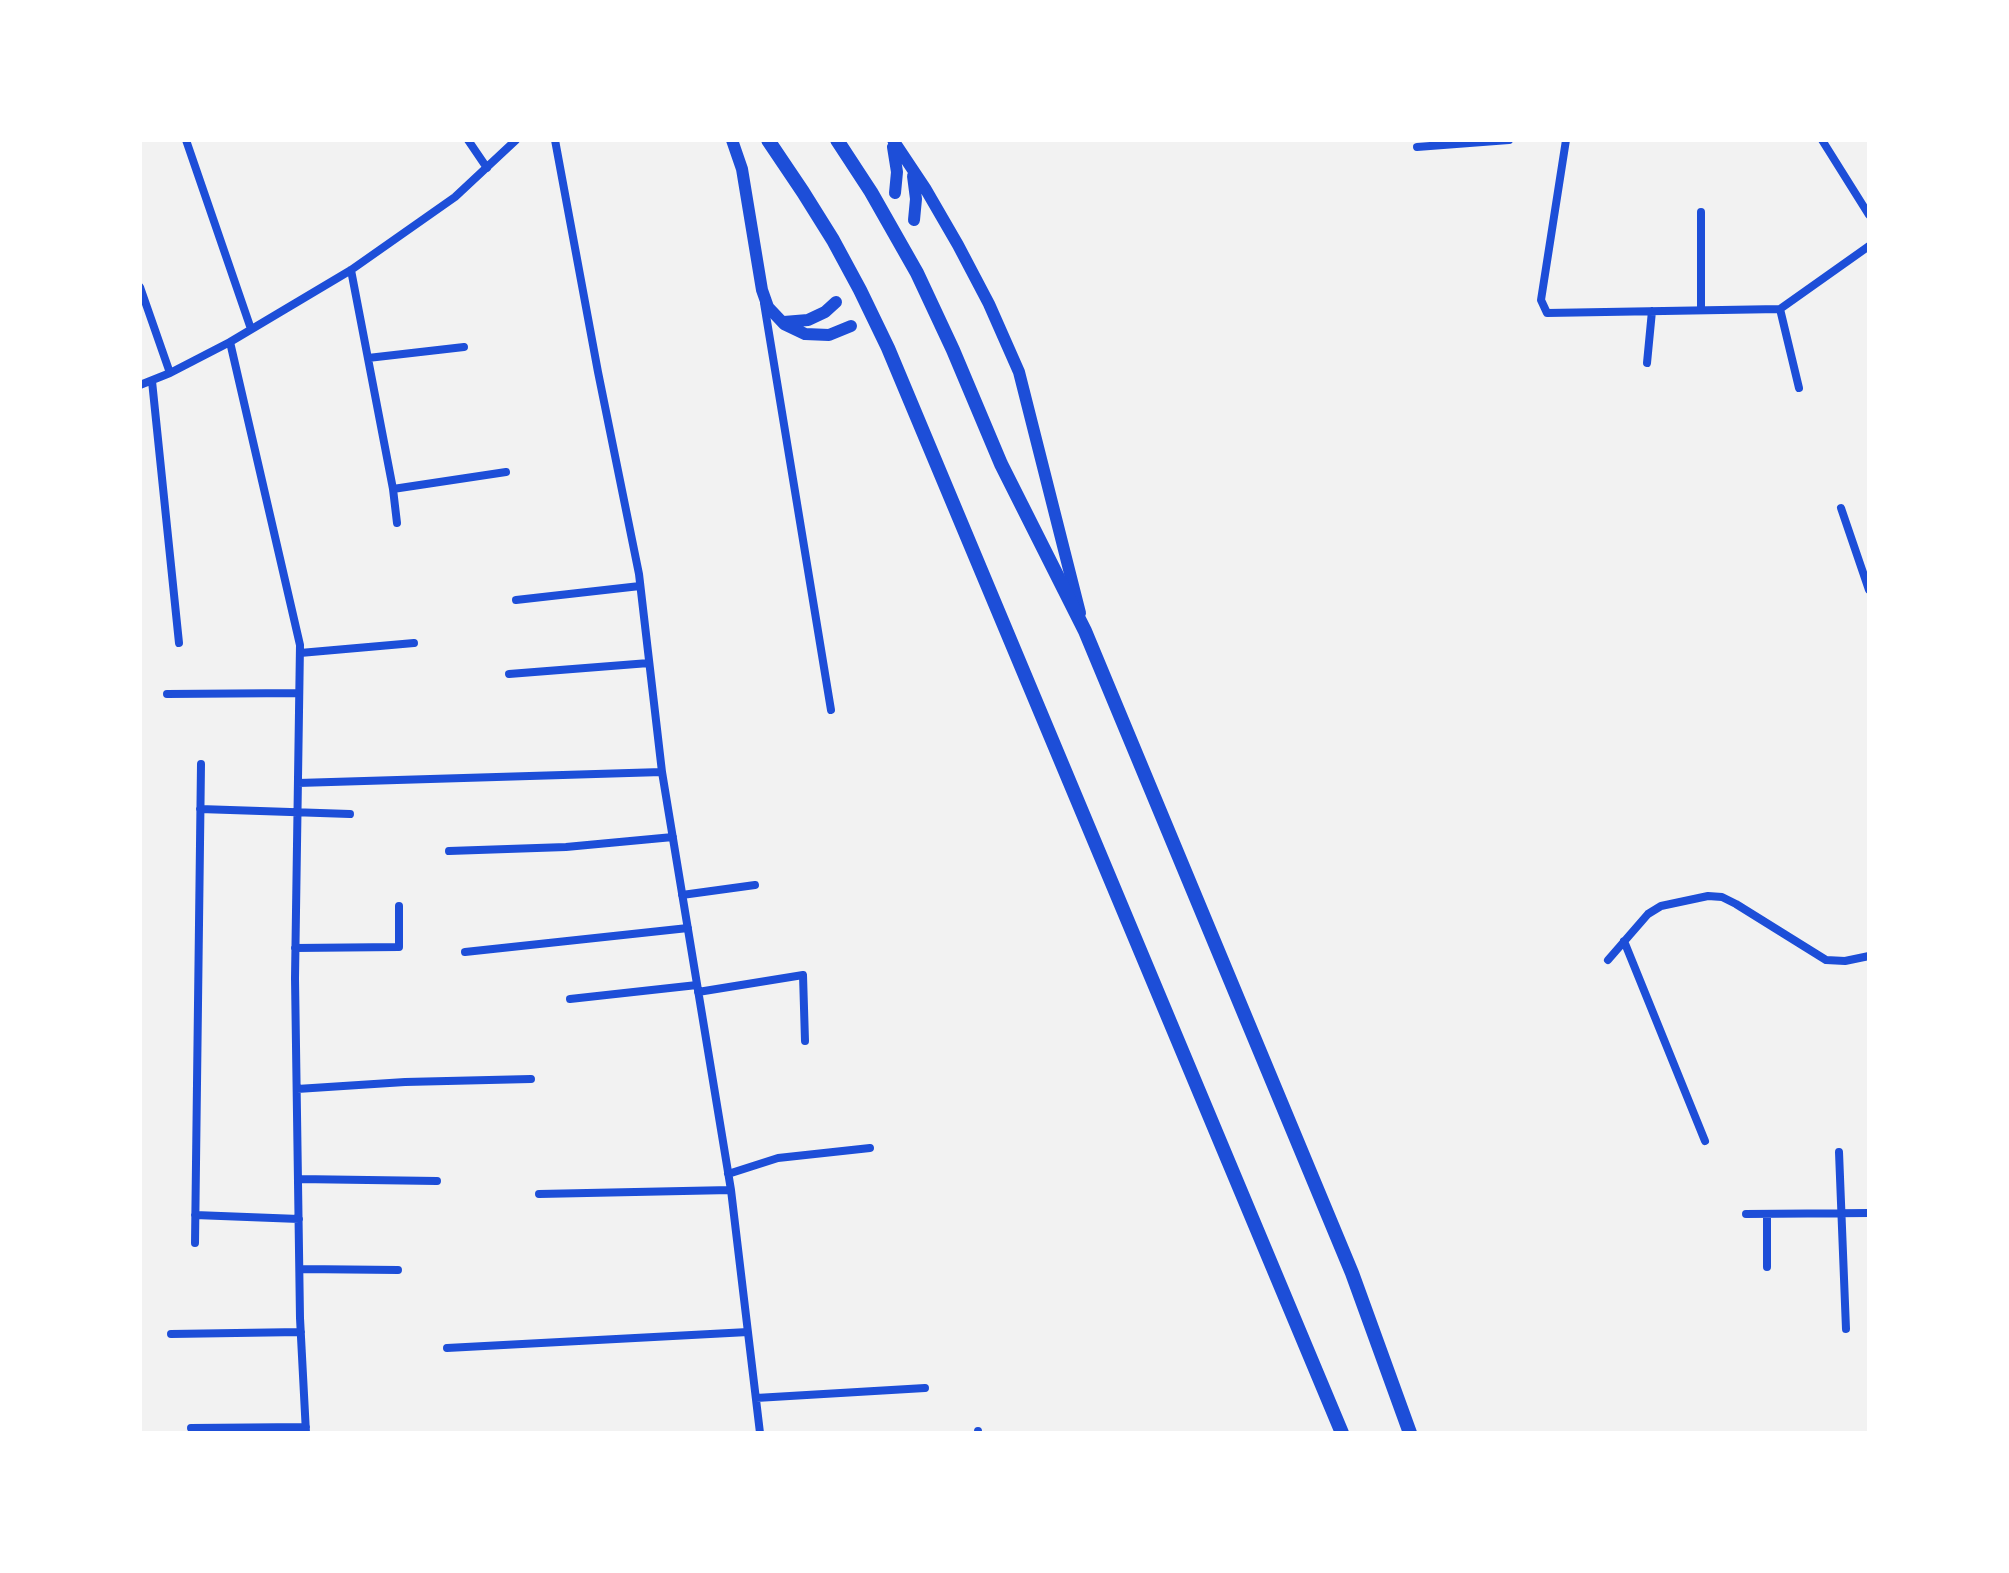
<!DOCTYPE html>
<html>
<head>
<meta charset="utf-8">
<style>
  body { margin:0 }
  #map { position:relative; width:2009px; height:1573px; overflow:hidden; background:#f2f2f2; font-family:"Fira Sans Condensed",sans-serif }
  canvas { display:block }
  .frame { position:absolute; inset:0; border:142px solid #fff; pointer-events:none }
</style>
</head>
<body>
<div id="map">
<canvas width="2009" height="1573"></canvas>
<div class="frame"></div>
</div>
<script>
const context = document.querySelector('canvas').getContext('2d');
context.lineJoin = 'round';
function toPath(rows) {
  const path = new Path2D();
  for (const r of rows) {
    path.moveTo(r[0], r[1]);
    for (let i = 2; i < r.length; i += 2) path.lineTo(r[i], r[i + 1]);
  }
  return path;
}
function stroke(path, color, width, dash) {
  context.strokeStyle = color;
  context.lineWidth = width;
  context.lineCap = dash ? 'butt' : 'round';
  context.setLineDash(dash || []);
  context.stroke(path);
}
stroke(toPath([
  [186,140,251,329],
  [468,140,487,168],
  [555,140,598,372,639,574,662,772,731,1190,760,1433],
  [1566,140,1541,300,1547,313,1780,309,1869,246],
  [1822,140,1869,215],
  [1417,147,1509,140],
  [1701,212,1701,310],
  [351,270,393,489,397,523],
  [140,287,170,373],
  [764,303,831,710],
  [1780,309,1799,388],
  [230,342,300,645,295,978,300,1318,306,1433],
  [368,358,464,347],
  [1647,363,1652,311],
  [152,381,179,643],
  [140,385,170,373,230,342,351,270,455,197,516,140],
  [393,489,506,472],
  [1841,508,1869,590],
  [516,600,640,586],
  [300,653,414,643],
  [509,674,649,663],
  [167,694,299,693],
  [298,783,662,772],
  [200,809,350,814],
  [449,851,566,847,673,837],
  [682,895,755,885],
  [1624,941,1705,1141],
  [295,948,399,947,399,906],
  [465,952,688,928],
  [1608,960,1648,914,1661,906,1708,896,1722,897,1736,904,1826,960,1845,961,1869,956],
  [698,992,803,975,805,1041],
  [570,999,697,985],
  [297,1089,405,1082,531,1079],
  [1839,1152,1846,1329],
  [728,1174,778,1158,870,1148],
  [298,1179,437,1181],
  [539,1194,731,1190],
  [1746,1214,1869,1213],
  [195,1215,299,1219],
  [195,1243,201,764],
  [1767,1267,1767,1215],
  [300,1269,398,1270],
  [171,1334,301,1332],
  [447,1348,748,1332],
  [756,1398,925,1388],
  [191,1428,306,1427],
  [978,1431,978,1433]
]), '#1d4ed8', 8);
stroke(toPath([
  [732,140,742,169,762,290,768,307,784,324,805,334,829,335,851,326],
  [893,140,925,188,958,245,989,304,1019,372,1080,613],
  [893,147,897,172,895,193],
  [913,176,916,199,914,220],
  [784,322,808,320,825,312,836,302]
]), '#1d4ed8', 12);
stroke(toPath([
  [768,140,803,192,833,240,860,290,888,348,1342,1433],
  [837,140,871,192,917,273,953,350,1001,464,1085,631,1352,1273,1410,1433]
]), '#1d4ed8', 14);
</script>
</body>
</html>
